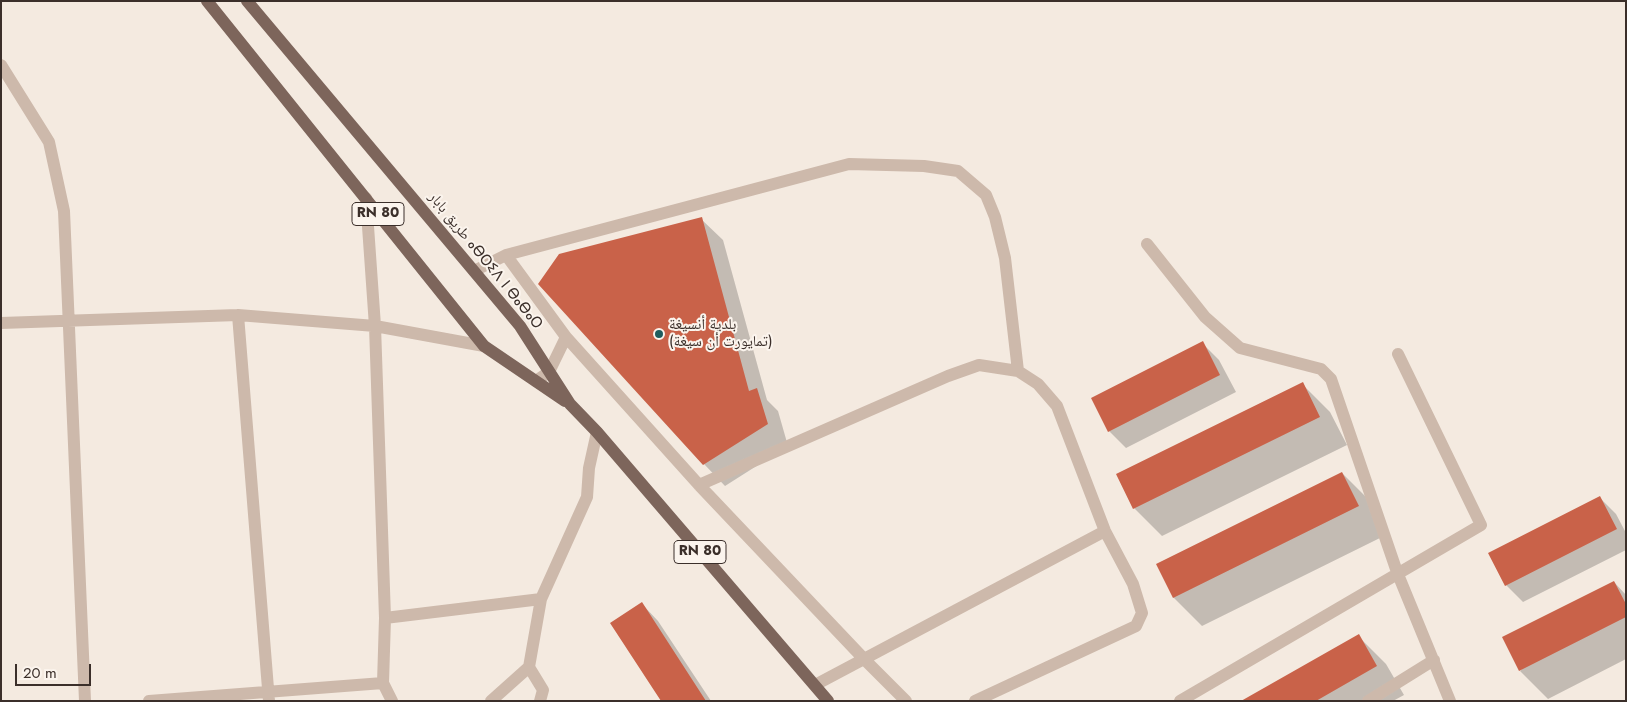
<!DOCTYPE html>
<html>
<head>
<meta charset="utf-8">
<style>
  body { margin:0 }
  #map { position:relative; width:1627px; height:702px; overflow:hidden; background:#f4eae0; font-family:Jost,sans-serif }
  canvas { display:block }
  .frame { position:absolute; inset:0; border:2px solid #3b2f2a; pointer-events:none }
  .scale { position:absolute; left:15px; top:664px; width:76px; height:22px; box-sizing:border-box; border:2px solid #3b2f2a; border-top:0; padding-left:6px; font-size:15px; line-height:18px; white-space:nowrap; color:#3b2f2a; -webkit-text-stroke:4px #fbf4ed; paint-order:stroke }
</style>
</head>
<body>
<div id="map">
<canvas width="1627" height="702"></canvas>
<div class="frame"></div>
<div class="scale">20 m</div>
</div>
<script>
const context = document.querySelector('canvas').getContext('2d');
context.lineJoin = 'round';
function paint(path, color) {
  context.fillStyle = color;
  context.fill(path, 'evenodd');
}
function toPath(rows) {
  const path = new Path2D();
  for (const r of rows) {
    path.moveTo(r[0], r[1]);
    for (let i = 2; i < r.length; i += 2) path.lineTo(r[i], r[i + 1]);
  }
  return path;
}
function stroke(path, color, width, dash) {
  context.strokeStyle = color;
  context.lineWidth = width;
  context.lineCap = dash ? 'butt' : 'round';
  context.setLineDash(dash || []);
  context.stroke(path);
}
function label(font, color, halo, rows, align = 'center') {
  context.font = font + ' Jost,"Noto Naskh Arabic","Noto Sans Tifinagh",sans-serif';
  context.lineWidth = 4;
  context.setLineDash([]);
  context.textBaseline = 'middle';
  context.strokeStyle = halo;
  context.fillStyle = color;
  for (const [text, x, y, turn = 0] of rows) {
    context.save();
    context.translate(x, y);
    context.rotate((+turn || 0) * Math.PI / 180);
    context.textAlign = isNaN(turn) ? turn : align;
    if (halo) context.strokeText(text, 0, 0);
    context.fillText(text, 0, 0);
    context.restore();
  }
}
paint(toPath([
  [701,219,723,240,767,400,778,411,788,446,725,486,704,464],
  [1202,343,1219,360,1236,392,1126,448,1109,431],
  [1302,384,1330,412,1347,445,1162,536,1134,508],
  [1342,473,1370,501,1386,535,1202,626,1174,598,1158,564],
  [1599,497,1616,514,1626,533,1626,550,1523,602,1506,585],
  [1614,582,1626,595,1626,659,1548,699,1520,671],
  [642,604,658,621,711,701,663,701],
  [1358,636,1386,664,1404,695,1393,701,1243,701]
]), '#0003');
paint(toPath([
  [702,217,749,391,757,388,768,424,703,465,538,284,559,254],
  [1203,341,1220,375,1108,432,1091,398],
  [1303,382,1320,417,1133,509,1116,474],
  [1342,472,1359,506,1173,598,1156,564],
  [1600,496,1617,529,1505,586,1488,553],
  [1614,581,1626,604,1626,617,1519,671,1502,637],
  [642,602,706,701,661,701,610,623],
  [1359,634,1377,666,1316,701,1241,701]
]), '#c96249');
stroke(toPath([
  [1,65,49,142,64,211,85,701],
  [366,198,375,326,385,618,383,683,392,701],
  [1147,244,1205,317,1240,348,1321,369,1331,379,1397,572,1450,701],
  [506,255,566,337,699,485,864,659,906,701],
  [474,271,506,255,849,164,924,166,958,171,986,195,995,217,1005,258,1018,371],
  [238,315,269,701],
  [1,323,238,315,375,326,484,346],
  [536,381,549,372,566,337],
  [699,485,948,376,979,365,1018,371,1038,384,1057,406,1105,531,1133,584,1142,613,1136,626,975,701],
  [385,618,541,599],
  [529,667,543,690,540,701],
  [815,685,1105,531],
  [149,701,383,683],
  [491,701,529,667,541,599,587,497,589,468,597,432],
  [1180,701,1481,525,1398,354],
  [1368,701,1434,660]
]), '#cdb9ab', 12);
stroke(toPath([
  [207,1,484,346,565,401],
  [247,1,520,326,570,404,597,432,828,701]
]), '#7d655b', 12);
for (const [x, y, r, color] of [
  [659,334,5,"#1e5d5e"]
]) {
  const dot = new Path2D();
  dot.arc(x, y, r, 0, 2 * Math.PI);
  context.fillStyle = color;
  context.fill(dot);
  stroke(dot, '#fbf4ed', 2);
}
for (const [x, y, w] of [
  [378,214,52],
  [700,552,52]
]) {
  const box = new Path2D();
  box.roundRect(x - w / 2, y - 11.5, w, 23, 4);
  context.fillStyle = '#fbf4ed';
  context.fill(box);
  stroke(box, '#3b2f2a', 1);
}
label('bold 14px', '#3b2f2a', null, [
  ["RN 80",378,214],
  ["RN 80",700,552]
]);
label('15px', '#3b2f2a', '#fbf4ed', [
  ["طريق بابار ⴰⴱⵔⵉⴷ ⵏ ⴱⴰⴱⴰⵔ",485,261,51]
]);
label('15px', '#3b2f2a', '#fbf4ed', [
  ["بلدية أنسيغة",669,325],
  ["(تمايورت أن سيغة)",669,342]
], 'left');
</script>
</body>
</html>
